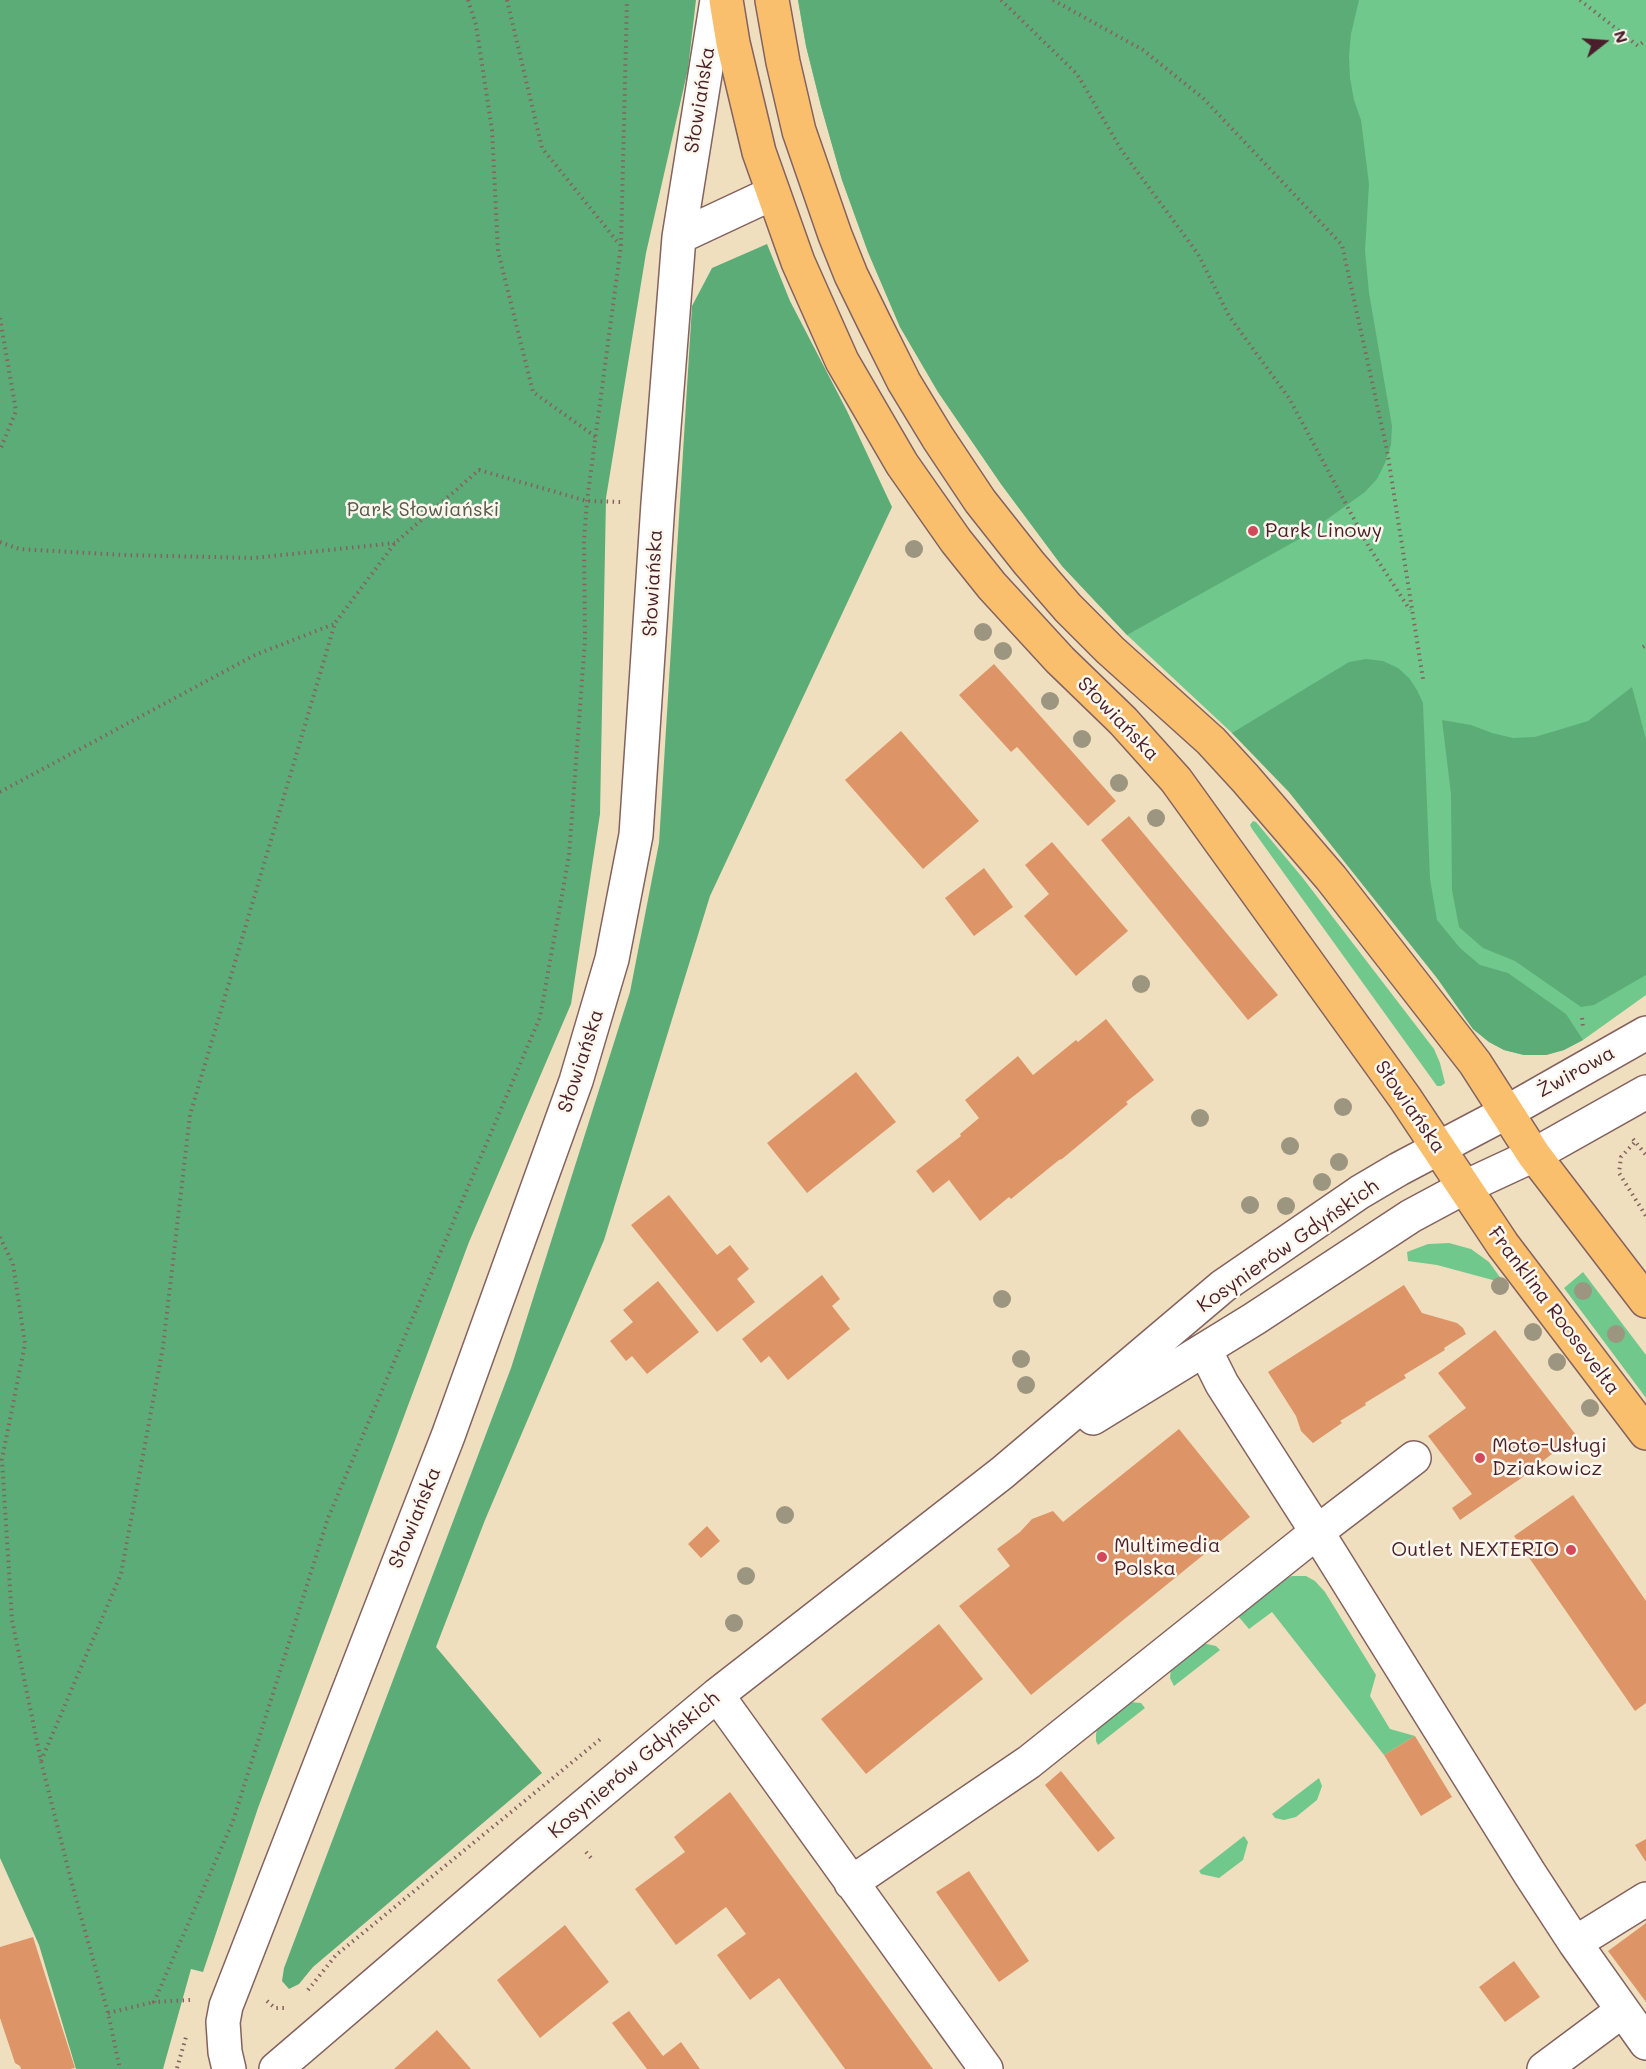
<!DOCTYPE html>
<html>
<head>
<meta charset="utf-8">
<style>
  body { margin:0 }
  #map { position:relative; width:1646px; height:2069px; overflow:hidden; background:#f0dfbf; font-family:Mali,sans-serif }
  canvas { display:block }
  .north { position:absolute; left:1574px; top:12px; width:60px; height:60px; -webkit-text-stroke:4px #fbf7ec; paint-order:stroke; rotate:73deg; font-size:16px; font-weight:700; line-height:24px; text-align:center; color:#4a1f2b }
  .north::after { content:''; display:block; margin:auto; width:21px; height:27px; background:#4a1f2b; clip-path:polygon(50% 0,100% 100%,50% 72%,0 100%) }
</style>
</head>
<body>
<div id="map">
<canvas width="1646" height="2069"></canvas>
<div class="north">N</div>
</div>
<script>
const context = document.querySelector('canvas').getContext('2d');
context.lineJoin = 'round';
function paint(path, color) {
  context.fillStyle = color;
  context.fill(path, 'evenodd');
}
function toPath(rows) {
  const path = new Path2D();
  for (const r of rows) {
    path.moveTo(r[0], r[1]);
    for (let i = 2; i < r.length; i += 2) path.lineTo(r[i], r[i + 1]);
  }
  return path;
}
function stroke(path, color, width, dash) {
  context.strokeStyle = color;
  context.lineWidth = width;
  context.lineCap = dash ? 'butt' : 'round';
  context.setLineDash(dash || []);
  context.stroke(path);
}
function label(font, color, halo, rows, align = 'center') {
  context.font = font + ' Mali,sans-serif';
  context.lineWidth = 5;
  context.setLineDash([]);
  context.textBaseline = 'middle';
  context.strokeStyle = halo;
  context.fillStyle = color;
  for (const [text, x, y, turn = 0] of rows) {
    context.save();
    context.translate(x, y);
    context.rotate((+turn || 0) * Math.PI / 180);
    context.textAlign = isNaN(turn) ? turn : align;
    if (halo) context.strokeText(text, 0, 0);
    context.fillText(text, 0, 0);
    context.restore();
  }
}
paint(toPath([
  [798,0,1646,0,1646,995,1583,1040,1564,1050,1546,1055,1524,1055,1504,1050,1489,1042,1473,1029,1437,978,1289,792,1232,733,1127,635,1062,566,1001,484,938,392,900,327,868,252,842,180,821,106,806,46],
  [1253,821,1256,822,1302,877,1434,1049,1440,1063,1445,1083,1441,1086,1437,1086,1252,829,1250,825],
  [1449,1243,1471,1249,1489,1262,1502,1280,1500,1282,1437,1265,1408,1261,1407,1252,1428,1244],
  [1583,1272,1646,1355,1646,1398,1564,1288],
  [1292,1576,1306,1576,1315,1581,1325,1592,1376,1675,1370,1696,1390,1729,1415,1736,1384,1755,1272,1612,1249,1629,1238,1616,1280,1581],
  [1202,1643,1216,1646,1220,1650,1174,1686,1170,1678,1171,1669],
  [1130,1702,1141,1703,1145,1708,1098,1745,1096,1741,1096,1734,1098,1726],
  [1319,1778,1322,1786,1317,1800,1296,1817,1284,1820,1275,1818,1272,1814],
  [1244,1836,1248,1842,1243,1860,1219,1878,1201,1874,1199,1871]
]), '#70c88d');
paint(toPath([
  [0,0,696,0,688,69,646,253,606,498,600,814,571,1004,469,1242,258,1808,203,1972,191,1969,163,2069,76,2069,39,1945,0,1858],
  [798,0,1359,0,1351,34,1349,56,1350,78,1354,100,1361,120,1369,184,1365,251,1369,293,1392,426,1391,445,1385,463,1377,479,1365,492,1301,538,1127,635,1062,566,1001,484,938,392,900,327,868,252,842,180,821,106,806,46],
  [767,244,790,301,847,411,892,507,710,896,604,1240,485,1520,436,1647,542,1773,313,1967,299,1984,289,1989,282,1981,284,1968,511,1368,630,992,659,843,692,306,712,268],
  [1366,659,1383,661,1398,668,1409,678,1417,690,1423,703,1430,879,1437,920,1460,948,1480,965,1508,973,1566,1014,1583,1040,1564,1050,1546,1055,1524,1055,1504,1050,1489,1042,1473,1029,1437,978,1289,792,1232,733,1349,662],
  [1632,687,1646,739,1646,975,1594,1005,1581,1007,1515,961,1483,948,1459,927,1452,890,1451,794,1442,720,1471,725,1492,733,1513,738,1535,737,1588,721]
]), '#5cac78');
paint(toPath([
  [994,664,1116,801,1088,826,1017,747,1011,752,959,695],
  [901,731,979,821,923,869,845,780],
  [1129,816,1278,995,1248,1020,1101,840],
  [1052,842,1128,931,1076,976,1024,916,1049,894,1025,865],
  [984,868,1013,907,974,936,945,898],
  [1106,1019,1154,1080,1153,1081,1126,1102,1128,1104,1062,1159,1059,1160,1011,1199,1009,1197,980,1221,949,1180,933,1193,916,1171,961,1136,960,1134,979,1118,965,1100,1018,1056,1033,1075,1076,1040,1078,1042],
  [856,1072,896,1122,807,1193,767,1143],
  [669,1195,717,1255,730,1245,749,1269,737,1279,755,1302,717,1332,631,1225],
  [822,1275,840,1299,832,1306,850,1329,788,1380,769,1356,761,1363,742,1339],
  [658,1281,699,1332,647,1374,632,1356,626,1361,610,1341,633,1322,623,1310],
  [1404,1285,1422,1313,1457,1323,1463,1328,1466,1334,1444,1348,1445,1350,1404,1375,1406,1378,1365,1403,1366,1405,1340,1421,1342,1423,1313,1443,1301,1431,1296,1416,1268,1372],
  [1495,1330,1576,1435,1520,1479,1460,1520,1452,1508,1472,1494,1428,1436,1466,1408,1438,1373],
  [1179,1429,1250,1517,1031,1695,959,1606,1010,1566,997,1549,1020,1532,1032,1519,1053,1511,1063,1522],
  [1573,1495,1646,1601,1646,1703,1635,1711,1514,1536],
  [707,1526,720,1541,701,1558,688,1544],
  [939,1624,983,1679,866,1774,821,1719],
  [1415,1736,1452,1797,1421,1816,1384,1755],
  [1061,1771,1115,1838,1098,1852,1045,1785],
  [730,1792,933,2069,845,2069,779,1978,750,2000,717,1955,746,1934,726,1907,676,1945,635,1889,685,1852,674,1837],
  [1646,1839,1646,1862,1635,1845],
  [969,1871,1029,1961,999,1982,936,1892],
  [1646,1923,1646,2002,1608,1951],
  [565,1925,609,1982,540,2038,497,1980],
  [33,1937,75,2068,70,2069,21,2069,20,2066,15,2063,0,2018,0,1947],
  [1514,1961,1540,1997,1505,2022,1479,1987],
  [629,2011,663,2056,681,2042,700,2069,647,2069,612,2023],
  [437,2030,471,2069,394,2069]
]), '#dd9568');
const minor = toPath([
  [679,237,773,193],
  [1205,1350,1222,1384,1317,1532,1530,1874,1575,1943,1646,2043],
  [1093,1418,1254,1319,1411,1216,1465,1187,1534,1155,1646,1092],
  [717,1695,986,2069],
  [851,1883,1029,1762,1317,1532,1414,1458],
  [1575,1943,1646,1899],
  [229,2069,225,2052,223,2022,226,2006,448,1436,576,1081,612,959,636,835,658,503,679,237,717,0],
  [276,2069,528,1853,717,1695,1002,1473,1223,1286,1360,1192,1399,1169,1507,1112,1646,1033],
  [1544,2069,1622,2011]
]);
const major = toPath([
  [726,0,733,43,759,152,798,262,842,361,902,464,956,541,992,586,1060,660,1123,721,1176,780,1405,1098,1503,1245,1646,1433],
  [772,0,783,62,799,131,835,235,851,275,874,322,904,382,938,438,980,501,1029,563,1068,608,1110,650,1211,741,1245,778,1331,878,1475,1063,1534,1155,1646,1301]
]);
stroke(minor, '#84625f', 36);
stroke(major, '#84625f', 36);
stroke(toPath([
  [468,0,476,25,492,130,498,251,533,392,596,437],
  [507,0,542,148,620,245],
  [1001,0,1077,74,1122,151,1198,254,1229,316,1289,398,1369,547,1410,610],
  [1053,0,1143,50,1203,98,1342,245,1387,450,1423,679],
  [1580,0,1638,46,1646,40],
  [0,318,16,411,0,450],
  [0,542,19,549,124,555,254,558,395,543],
  [1643,647,1646,645],
  [0,792,255,655,334,624],
  [1582,1018,1583,1027],
  [1633,1139,1646,1155],
  [1634,1143,1621,1157,1619,1173,1646,1216],
  [0,1237,13,1264,25,1344,2,1459,12,1620,41,1761,73,1888,108,2013,120,2069],
  [41,1761,121,1574,163,1347,190,1115,335,623,395,543,479,470,587,501,621,502],
  [586,1852,591,1858],
  [308,1990,336,1955,603,1737],
  [190,2000,154,2002,233,1821,328,1518,540,1017,569,856,585,640,584,541,587,501,621,245,627,0],
  [267,2001,275,2008,287,2008],
  [108,2013,154,2002],
  [177,2068,186,2037]
]), '#84625f', 4, [1.5, 4.5]);
stroke(minor, '#fff', 33);
stroke(major, '#f9bf6d', 33);
context.fillStyle = '#9c9680';
for (const [x, y] of [
  [914,549],
  [983,632],
  [1003,651],
  [1050,701],
  [1082,739],
  [1119,783],
  [1156,818],
  [1141,984],
  [1343,1107],
  [1200,1118],
  [1290,1146],
  [1339,1162],
  [1322,1182],
  [1250,1205],
  [1286,1206],
  [1500,1286],
  [1583,1291],
  [1002,1299],
  [1533,1332],
  [1616,1334],
  [1021,1359],
  [1557,1362],
  [1026,1385],
  [1590,1408],
  [785,1515],
  [746,1576],
  [734,1623]
]) {
  context.beginPath();
  context.arc(x, y, 9, 0, 2 * Math.PI);
  context.fill();
}
for (const [x, y, r, color] of [
  [1253,531,6,"#d1495b"],
  [1480,1458,6,"#d1495b"],
  [1571,1550,6,"#d1495b"],
  [1102,1557,6,"#d1495b"]
]) {
  const dot = new Path2D();
  dot.arc(x, y, r, 0, 2 * Math.PI);
  context.fillStyle = color;
  context.fill(dot);
  stroke(dot, '#fbf7ec', 2);
}
label('20px', '#4a1f2b', '#fbf7ec', [
  ["Słowiańska",700,100,-81],
  ["Słowiańska",653,583,-87],
  ["Słowiańska",1118,719,46],
  ["Słowiańska",581,1061,-72],
  ["Żwirowa",1576,1072,-29],
  ["Słowiańska",1410,1107,55],
  ["Kosynierów Gdyńskich",1288,1246,-35],
  ["Franklina Roosevelta",1554,1311,53],
  ["Słowiańska",415,1518,-68],
  ["Kosynierów Gdyńskich",634,1765,-40]
]);
label('20px', '#575a4d', '#fbf7ec', [
  ["Park Słowiański",423,510]
]);
label('20px', '#4a1f2b', '#fbf7ec', [
  ["Park Linowy",1265,531],
  ["Moto-Usługi",1492,1446],
  ["Dziakowicz",1492,1469],
  ["Multimedia",1114,1546],
  ["Polska",1114,1569],
  ["Outlet NEXTERIO",1559,1550,"right"]
], 'left');
</script>
</body>
</html>
